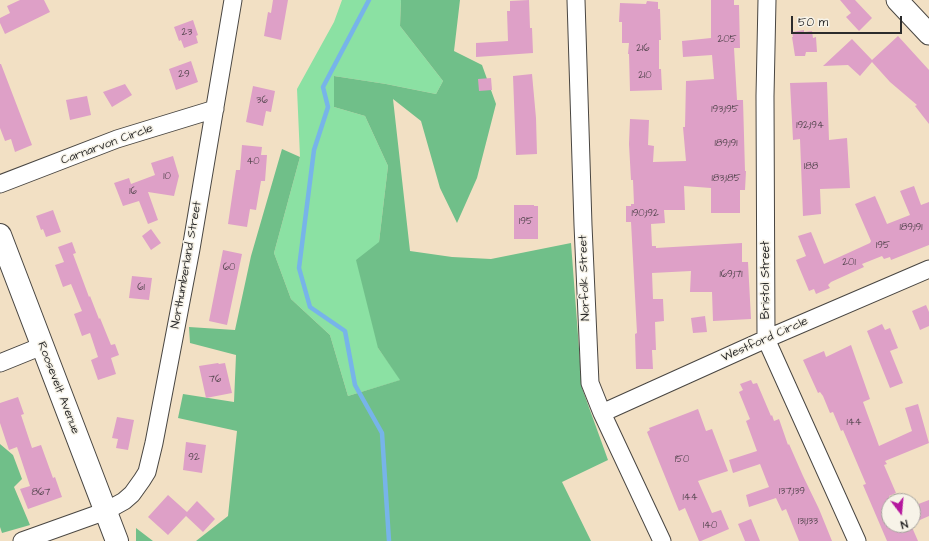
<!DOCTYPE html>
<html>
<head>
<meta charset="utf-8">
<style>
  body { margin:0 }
  #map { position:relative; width:929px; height:541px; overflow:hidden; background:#f2e0c4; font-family:"Architects Daughter",sans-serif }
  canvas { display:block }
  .north { position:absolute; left:881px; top:493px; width:40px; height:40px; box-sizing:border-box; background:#f7f3e8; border:1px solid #a5a39c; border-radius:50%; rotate:164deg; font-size:11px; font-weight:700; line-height:16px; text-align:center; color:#2b2b2b }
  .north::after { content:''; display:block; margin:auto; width:14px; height:18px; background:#b5179e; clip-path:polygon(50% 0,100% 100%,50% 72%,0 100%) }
  .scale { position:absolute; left:791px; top:16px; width:111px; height:18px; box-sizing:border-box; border:2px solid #2b2b2b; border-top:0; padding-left:5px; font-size:12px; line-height:14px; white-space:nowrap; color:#2b2b2b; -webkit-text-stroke:3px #f7f3e8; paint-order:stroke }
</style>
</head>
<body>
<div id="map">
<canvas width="929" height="541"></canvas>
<div class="north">N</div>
<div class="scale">50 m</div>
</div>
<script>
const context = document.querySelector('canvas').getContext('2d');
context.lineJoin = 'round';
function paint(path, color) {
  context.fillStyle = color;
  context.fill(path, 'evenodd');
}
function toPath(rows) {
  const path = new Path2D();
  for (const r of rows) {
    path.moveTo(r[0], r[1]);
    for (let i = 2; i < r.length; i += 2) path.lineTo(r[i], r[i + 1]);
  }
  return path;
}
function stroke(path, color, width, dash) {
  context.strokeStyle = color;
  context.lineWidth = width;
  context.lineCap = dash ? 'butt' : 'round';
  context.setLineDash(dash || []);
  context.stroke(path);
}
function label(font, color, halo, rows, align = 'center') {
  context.font = font + ' "Architects Daughter",sans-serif';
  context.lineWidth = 3;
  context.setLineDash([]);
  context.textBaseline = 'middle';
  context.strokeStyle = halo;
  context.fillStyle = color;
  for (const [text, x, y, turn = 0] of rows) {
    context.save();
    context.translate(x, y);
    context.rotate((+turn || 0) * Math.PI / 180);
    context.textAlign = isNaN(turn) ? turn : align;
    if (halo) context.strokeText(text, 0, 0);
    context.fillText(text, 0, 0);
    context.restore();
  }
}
paint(toPath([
  [342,0,401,0,400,26,443,81,436,94,386,84,334,76,334,107,365,116,388,166,379,242,378,348,401,380,348,396,330,335,291,299,274,253,300,157,297,89,334,22]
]), '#8be1a3');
paint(toPath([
  [401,0,460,0,454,51,482,65,496,104,477,178,457,223,440,188,421,121,393,99,410,251,452,257,491,259,571,243,582,388,608,460,562,482,591,541,196,541,228,516,237,431,178,418,183,394,234,402,236,355,190,343,189,327,235,330,251,256,282,149,300,157,274,253,291,299,330,335,348,396,400,380,378,348,356,260,379,242,388,166,365,116,334,107,334,76,386,84,436,94,443,81,400,26],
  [0,444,13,455,22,479,14,487,30,525,2,533,0,527],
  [136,528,153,541,136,541]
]), '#70bf89');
stroke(toPath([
  [369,0,323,87,328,107,314,150,299,268,310,307,345,331,355,385,382,433,389,541]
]), '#77b4e9', 4.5);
paint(toPath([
  [20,0,44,0,50,12,5,34,0,23,0,18,10,13,7,6],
  [273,0,288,0,281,40,264,36,268,12,271,13],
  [529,0,530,28,532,28,533,53,476,57,476,43,508,41,507,11,510,11,510,1],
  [711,0,734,0,734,5,739,5,740,48,734,48,737,100,743,100,745,171,746,171,745,190,740,190,740,213,711,213,711,188,684,186,685,210,664,210,665,223,651,224,652,246,656,246,656,248,742,243,742,262,748,262,751,319,713,321,712,292,690,292,691,271,652,273,653,299,663,299,664,321,655,322,656,350,652,350,653,369,636,369,635,334,637,333,631,222,626,222,626,206,631,206,631,204,634,204,633,180,631,180,629,144,630,119,649,120,648,145,654,146,653,162,686,161,683,127,685,127,686,81,714,79,712,55,683,57,682,41,711,38],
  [840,0,855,0,872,18,859,31,846,17,851,13],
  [647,1,658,2,658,9,660,9,661,40,659,40,659,69,661,69,662,90,630,91,629,54,628,54,629,43,622,43,622,22,619,22,620,3,646,4],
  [193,20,198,35,196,36,198,43,184,48,181,40,179,41,174,27],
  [804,30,804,32,812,31,813,38,816,37,817,52,806,52,805,56,795,56,792,37,793,37,792,32],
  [898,36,929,70,929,124,915,106,917,105,890,82,872,62,860,76,848,65,823,66,852,39,872,60],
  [191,61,198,82,176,90,169,69],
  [0,64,1,64,32,145,15,152,11,139,5,141,0,128],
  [532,74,536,118,537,154,516,155,513,76],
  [491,78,492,90,479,91,478,79],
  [827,82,829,140,847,138,850,188,820,189,821,214,803,216,800,139,793,140,790,83],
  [125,84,132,95,112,107,103,92],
  [253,86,275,91,271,112,266,111,263,126,246,122],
  [87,96,91,115,70,120,66,100],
  [242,145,262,147,261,155,267,155,265,181,261,181,256,210,250,209,247,227,228,224,236,170,240,170],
  [173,156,179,176,174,196,148,192,158,220,148,224,139,201,123,206,114,183,129,178,131,184,155,175,151,163],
  [914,186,921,205,929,202,929,245,891,260,890,257,884,259,882,256,862,264,864,267,831,282,828,285,830,288,816,294,814,289,809,291,796,260,806,256,798,236,811,232,824,264,870,243,871,241,855,204,875,196,887,224,910,215,900,191],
  [514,205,534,205,534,206,538,206,538,239,514,239],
  [53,210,61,232,46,237,43,229,41,230,36,216],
  [151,229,161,243,151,250,142,236],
  [72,242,76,253,73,254,89,297,90,296,99,319,100,318,111,345,115,344,119,355,111,358,116,374,98,380,91,360,98,357,90,333,82,336,74,314,82,311,71,284,63,287,55,265,64,262,58,247],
  [223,250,242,254,227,325,209,321],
  [132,276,152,278,149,300,129,298],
  [926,305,929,312,929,326,920,330,912,311],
  [705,316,707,332,693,333,691,318],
  [882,324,885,330,890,328,898,348,890,351,903,383,890,388,867,331],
  [851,345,870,399,863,402,879,446,912,431,905,408,918,404,929,443,885,461,887,464,884,465,896,493,889,496,889,525,911,525,918,541,887,541,863,485,866,484,843,430,841,431,833,412,830,413,823,396,820,392,818,393,803,360,824,351,826,357],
  [218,363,219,364,225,363,232,393,206,398,199,366],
  [751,380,753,384,757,383,771,416,772,415,774,421,779,419,788,445,789,444,803,476,819,509,832,541,799,541,786,509,782,511,776,498,749,507,746,495,769,487,760,464,733,473,729,460,757,451,746,421,750,419,739,392,743,390,740,384],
  [18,397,24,414,21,415,32,448,41,445,53,478,55,477,62,497,28,509,20,489,30,486,17,447,9,450,0,423,0,403],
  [698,409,706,431,712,429,728,471,698,481,712,513,721,510,729,529,701,541,699,541,685,508,679,511,647,432,650,430,649,428],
  [117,417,134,420,128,450,116,448,118,439,112,438],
  [186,442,206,445,202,473,183,470],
  [168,495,187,512,197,501,215,519,203,532,186,516,168,535,148,517],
  [929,500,929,516,913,523,913,506],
  [751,519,760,541,745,541,738,524]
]), '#dea0c7');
const minor = toPath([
  [576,0,583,225,590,383,602,413,662,541],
  [767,0,765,96,766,339,857,541],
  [0,184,117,139,215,109],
  [0,363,42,346],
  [602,413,766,339,929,269],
  [22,541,106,511,124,501,132,494,142,480,147,472,154,443,191,249,233,0]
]);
const tertiary = toPath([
  [897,0,929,34]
]);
const primary = toPath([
  [0,235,117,541]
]);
stroke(minor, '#494642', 19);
stroke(tertiary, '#494642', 23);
stroke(primary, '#494642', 24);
stroke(minor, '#fff', 17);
stroke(tertiary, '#fff', 21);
stroke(primary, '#fff', 22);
label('10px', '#584852', null, [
  ["23",187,33],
  ["205",727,40],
  ["216",643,49],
  ["29",184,75],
  ["210",645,76],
  ["36",262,101],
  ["193;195",725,110],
  ["192;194",810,126],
  ["189;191",726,144],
  ["40",253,162],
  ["188",811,167],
  ["10",167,177],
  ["183;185",726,179],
  ["16",133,192],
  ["190;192",645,214],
  ["195",526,222],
  ["189;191",911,228],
  ["195",883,246],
  ["201",849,263],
  ["60",229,268],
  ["169;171",731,275],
  ["61",141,288],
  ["76",215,380],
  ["144",854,423],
  ["92",194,458],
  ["150",682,460],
  ["137;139",792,492],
  ["867",41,493],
  ["144",690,498],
  ["131;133",808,522],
  ["140",710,526]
]);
label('12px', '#2b2b2b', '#f7f3e8', [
  ["Carnarvon Circle",107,145,-20],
  ["Northumberland Street",187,265,-80],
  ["Norfolk Street",585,278,-92],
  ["Bristol Street",766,280,-90],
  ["Westford Circle",765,340,-24],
  ["Roosevelt Avenue",58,388,69]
]);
</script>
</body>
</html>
